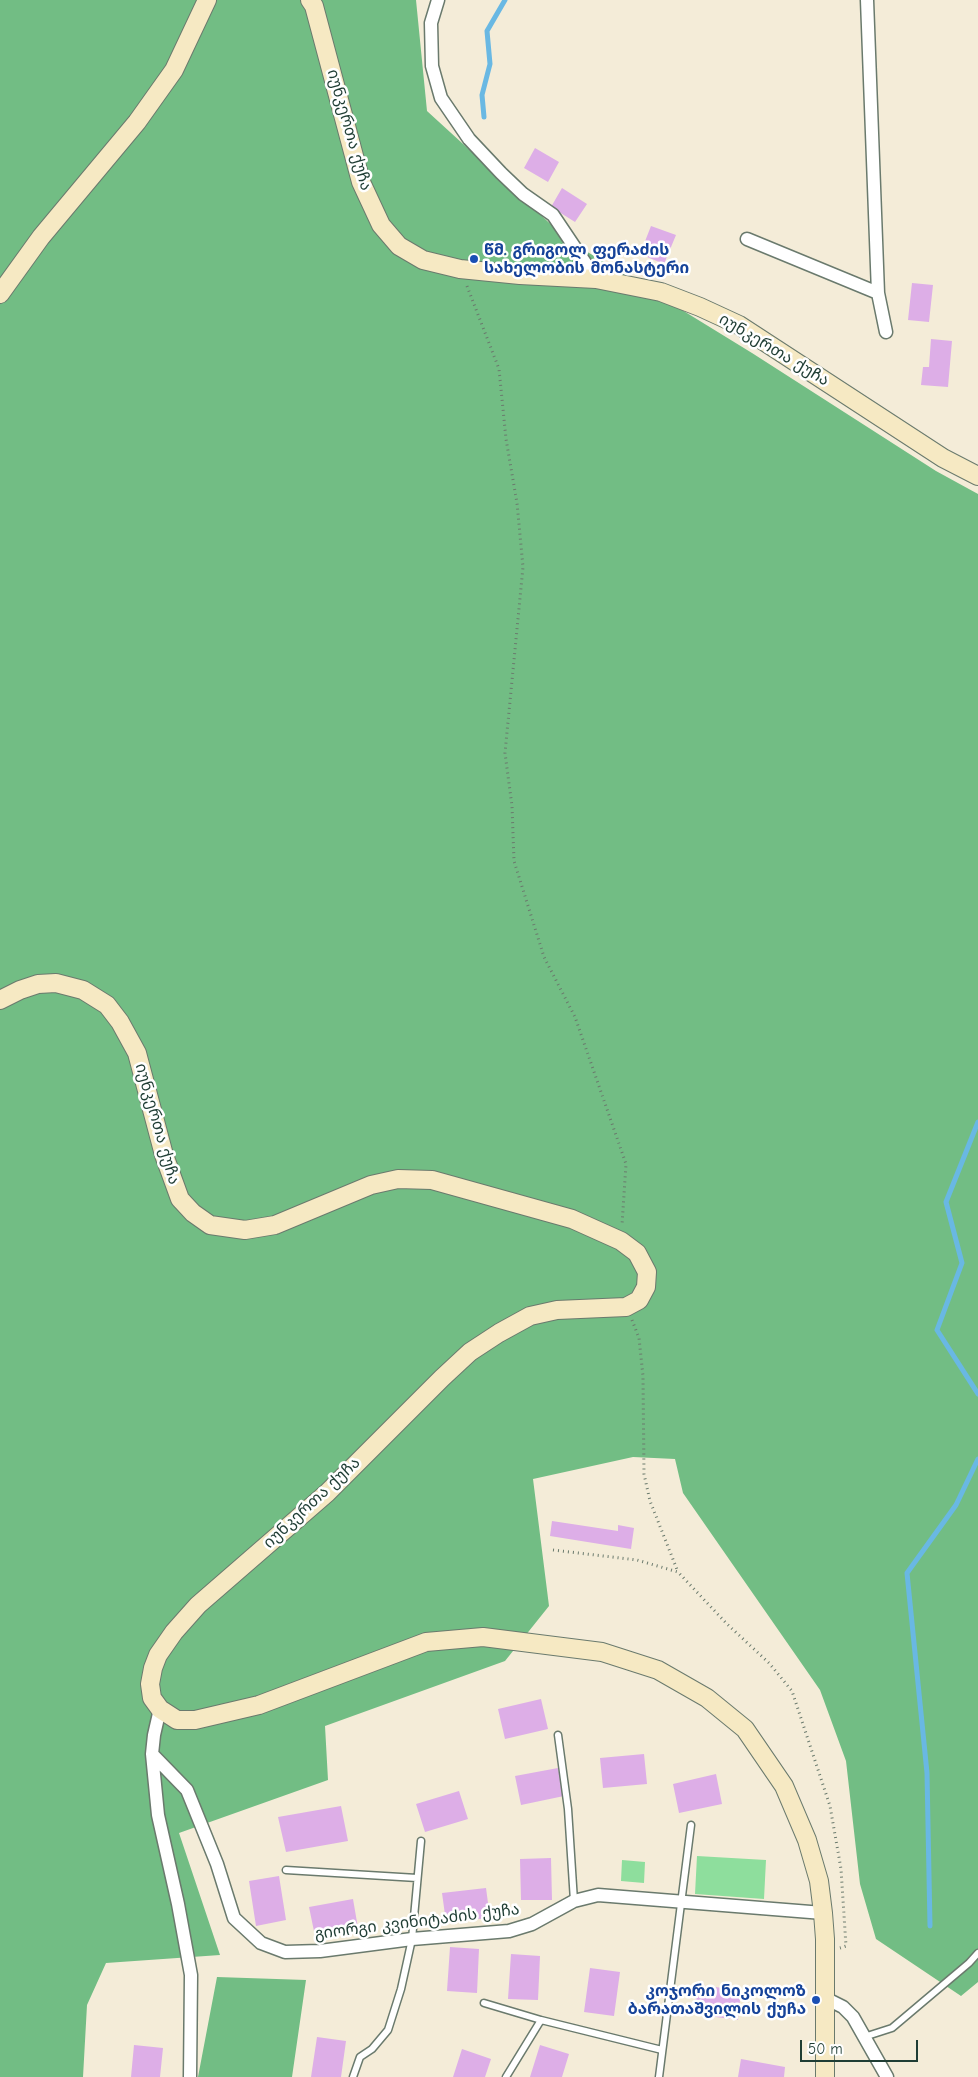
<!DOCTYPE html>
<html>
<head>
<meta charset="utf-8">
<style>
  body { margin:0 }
  #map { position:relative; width:978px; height:2077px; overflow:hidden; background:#f4ecd8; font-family:"Comic Neue",sans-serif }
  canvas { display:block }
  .scale { position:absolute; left:800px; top:2040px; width:118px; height:22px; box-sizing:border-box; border:2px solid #1f3d34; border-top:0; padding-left:6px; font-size:15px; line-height:18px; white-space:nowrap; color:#1f3d34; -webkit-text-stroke:4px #fff; paint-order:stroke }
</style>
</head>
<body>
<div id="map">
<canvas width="978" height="2077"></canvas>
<div class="scale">50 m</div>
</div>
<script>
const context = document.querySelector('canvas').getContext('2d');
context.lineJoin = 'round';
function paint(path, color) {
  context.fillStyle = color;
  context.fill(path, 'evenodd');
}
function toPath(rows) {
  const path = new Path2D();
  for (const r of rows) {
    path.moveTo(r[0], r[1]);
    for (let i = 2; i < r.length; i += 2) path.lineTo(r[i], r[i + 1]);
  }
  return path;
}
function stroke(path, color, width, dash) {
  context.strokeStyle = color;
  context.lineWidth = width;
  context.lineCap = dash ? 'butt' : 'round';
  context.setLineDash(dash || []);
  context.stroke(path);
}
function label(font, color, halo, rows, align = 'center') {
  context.font = font + ' "Comic Neue","Noto Sans Georgian",sans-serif';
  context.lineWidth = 5;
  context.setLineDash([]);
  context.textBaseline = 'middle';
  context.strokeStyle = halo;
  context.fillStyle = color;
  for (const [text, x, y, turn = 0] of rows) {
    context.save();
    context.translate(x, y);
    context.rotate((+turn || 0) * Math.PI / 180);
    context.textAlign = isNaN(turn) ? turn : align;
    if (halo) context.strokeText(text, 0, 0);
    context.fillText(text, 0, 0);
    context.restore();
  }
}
paint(toPath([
  [697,1856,766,1860,764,1899,695,1894],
  [622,1860,645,1862,644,1883,621,1881]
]), '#8ede9d');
paint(toPath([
  [0,0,416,0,427,111,568,240,752,353,936,471,978,494,978,1982,961,1996,876,1939,860,1884,846,1761,820,1690,683,1493,675,1459,633,1457,533,1479,549,1606,505,1661,325,1726,328,1780,179,1833,220,1955,106,1963,87,2005,83,2077,0,2077],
  [217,1977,306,1980,292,2077,198,2077]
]), '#72bd84');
stroke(toPath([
  [484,117,482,95,490,64,487,31,505,0],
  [978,1122,946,1202,962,1263,937,1330,978,1394],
  [930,1926,927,1773,907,1573,956,1505,978,1459]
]), '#69b8e3', 5);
paint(toPath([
  [535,148,559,162,548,182,524,168],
  [562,188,587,204,575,222,551,207],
  [651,226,676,235,664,264,640,254],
  [912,283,933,285,929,322,908,320],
  [931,339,952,341,948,387,921,385,923,367,929,367],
  [552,1521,618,1531,618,1525,634,1528,631,1549,550,1536],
  [541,1699,548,1729,505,1739,498,1709],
  [644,1754,647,1784,603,1788,600,1758],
  [558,1768,564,1796,521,1805,515,1776],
  [716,1774,722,1804,679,1813,673,1784],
  [459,1791,468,1819,425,1832,416,1804],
  [341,1806,348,1841,286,1852,278,1817],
  [551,1858,552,1900,521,1900,520,1859],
  [279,1876,286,1920,256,1926,249,1881],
  [486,1888,490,1918,446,1922,442,1893],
  [353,1899,358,1928,315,1936,309,1907],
  [450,1947,479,1949,477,1993,447,1991],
  [511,1954,540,1956,538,2000,508,1999],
  [590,1968,620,1972,614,2016,584,2012],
  [697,1985,741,1990,738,2020,694,2014],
  [317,2037,346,2041,341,2077,311,2077],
  [134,2045,163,2048,160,2077,131,2077],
  [540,2045,569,2054,562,2077,530,2077],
  [462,2049,491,2059,485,2077,453,2077],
  [741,2059,785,2067,784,2077,738,2077]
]), '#ddaee7');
const lane = toPath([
  [558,1735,568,1809,574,1901],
  [286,1870,417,1878],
  [484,2003,541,2020],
  [864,2037,892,2028,969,1963,978,1953],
  [353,2077,360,2057,372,2049,388,2030,401,1989,412,1939,421,1841],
  [506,2077,541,2020,662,2050],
  [659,2077,691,1825]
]);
const street = toPath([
  [438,0,431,23,432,66,441,98,469,139,501,173,523,194,553,215,596,279],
  [867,0,878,293,886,332],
  [747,239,878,293],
  [160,1709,154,1735,152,1754,158,1815,178,1904,191,1975,190,2077],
  [152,1754,187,1790,217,1864,234,1918,261,1943,285,1952,320,1951,412,1939,509,1931,532,1924,574,1901,598,1895,823,1913],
  [825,1998,843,2007,853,2017,887,2077]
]);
const secondary = toPath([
  [310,0,314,6,361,182,381,225,399,246,423,260,460,269,520,275,596,279,661,292,700,307,739,325,943,458,978,476],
  [0,294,41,237,137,122,174,70,207,0],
  [0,1000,20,990,38,984,56,983,83,990,107,1005,120,1022,137,1053,164,1155,180,1199,193,1213,210,1225,245,1230,275,1225,371,1185,398,1179,432,1180,572,1219,621,1241,637,1253,647,1272,646,1287,639,1300,626,1307,557,1310,530,1316,499,1333,470,1352,442,1378,327,1493,198,1605,174,1632,158,1655,153,1668,150,1684,152,1698,160,1709,177,1720,195,1720,259,1705,426,1642,483,1637,602,1652,658,1670,707,1698,745,1729,784,1786,807,1840,819,1881,823,1913,825,1939,825,2077]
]);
stroke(lane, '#6a7a6d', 9);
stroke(street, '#6a7a6d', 15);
stroke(secondary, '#6a7a6d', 20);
stroke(toPath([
  [467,286,499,369,506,439,517,503,523,567,505,753,512,806,514,861,544,957,575,1017,626,1164,622,1225],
  [632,1320,639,1338,643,1376,644,1474,650,1501,678,1572],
  [553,1550,637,1560,678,1572,727,1624,769,1663,792,1691,830,1806,841,1869,846,1946,840,1948]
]), '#6a7a6d', 3, [1, 4]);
stroke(lane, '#fff', 6);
stroke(street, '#fff', 12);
stroke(secondary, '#f6e9c3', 18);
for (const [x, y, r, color] of [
  [474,259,5,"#1a4fb4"],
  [816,2000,5,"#1a4fb4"]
]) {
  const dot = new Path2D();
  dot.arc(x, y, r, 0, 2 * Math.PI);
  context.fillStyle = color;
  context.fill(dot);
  stroke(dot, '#fff', 2);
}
label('16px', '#1f3d34', '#fff', [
  ["იუნკერთა ქუჩა",349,130,74],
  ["იუნკერთა ქუჩა",774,350,31],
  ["იუნკერთა ქუჩა",157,1124,74],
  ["იუნკერთა ქუჩა",312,1503,-43],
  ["გიორგი კვინიტაძის ქუჩა",417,1922,-7]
]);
label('bold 16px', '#164399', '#fff', [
  ["წმ. გრიგოლ ფერაძის",484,250],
  ["სახელობის მონასტერი",484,268],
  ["კოჯორი ნიკოლოზ",806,1991,"right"],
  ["ბარათაშვილის ქუჩა",806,2009,"right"]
], 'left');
</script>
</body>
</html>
